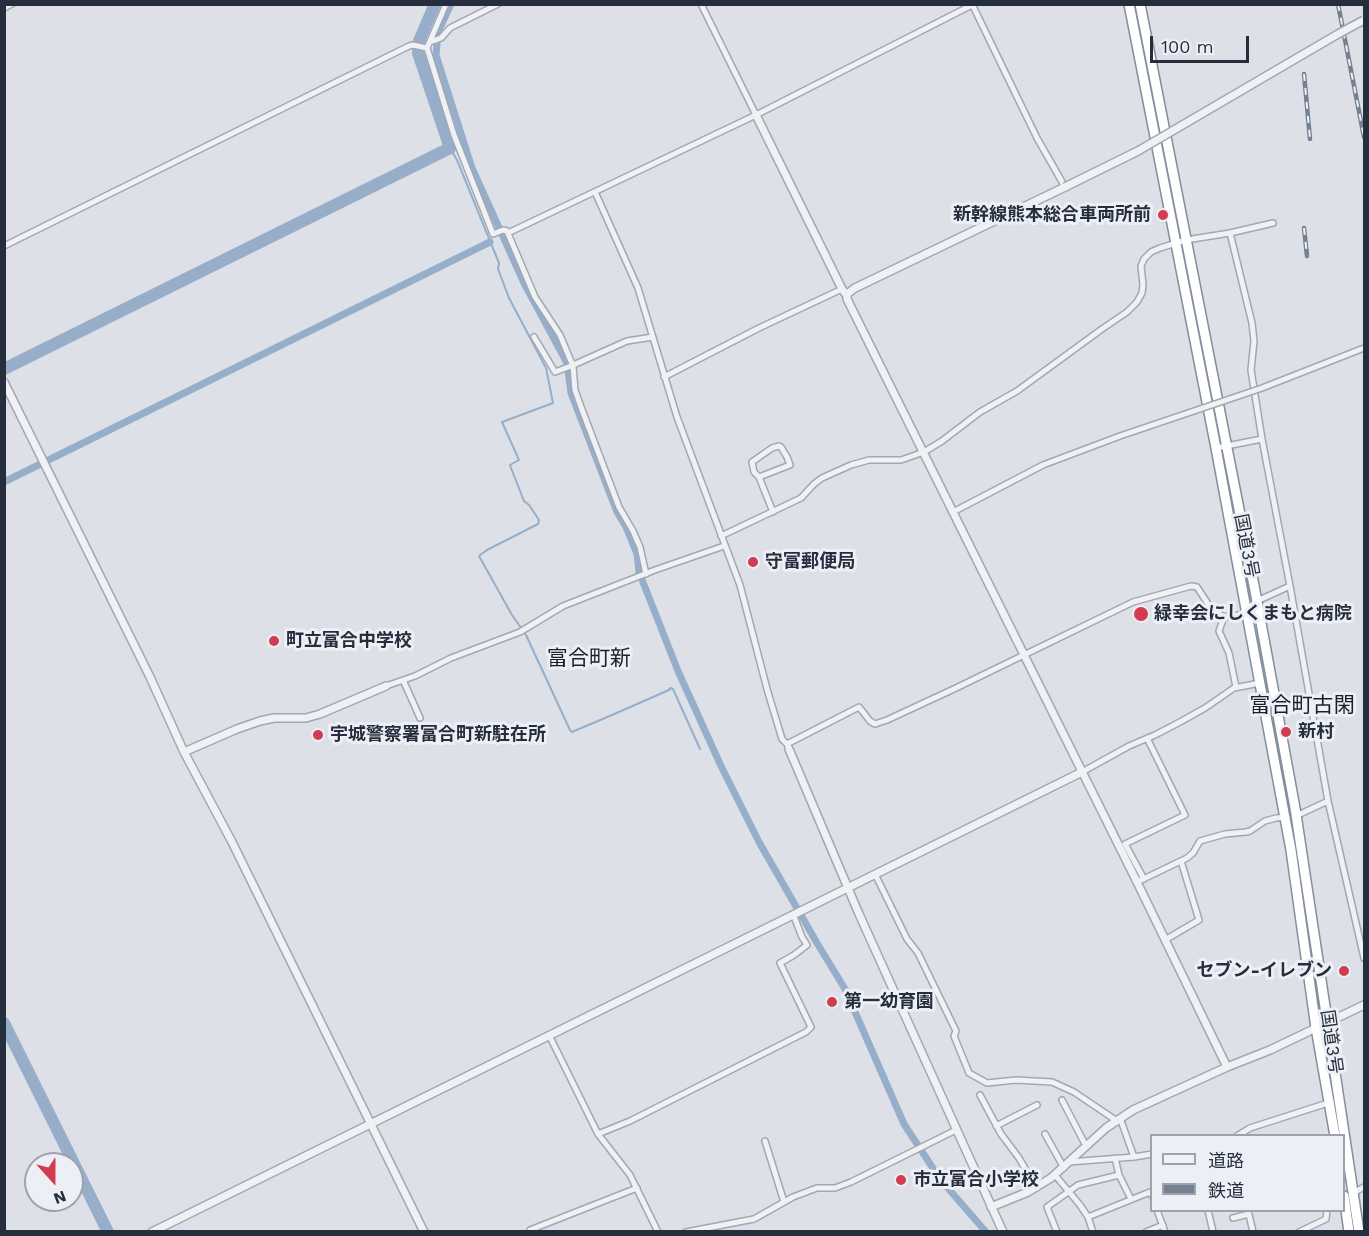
<!DOCTYPE html>
<html>
<head>
<meta charset="utf-8">
<style>
  body { margin:0 }
  #map { position:relative; width:1369px; height:1236px; overflow:hidden; background:#dde1e7; font-family:"Work Sans","Noto Sans JP",sans-serif }
  canvas { display:block }
  .frame { position:absolute; inset:0; border:6px solid #262e3e; pointer-events:none }
  .legend { position:absolute; left:1150px; top:1134px; width:195px; height:78px; box-sizing:border-box; background:#eceff5; border:2px solid #9da2ac; margin:0; padding:8px 10px; list-style:none; font-size:18px; color:#262e3e }
  .legend li { display:flex; align-items:center; gap:12px; height:30px }
  .legend b { width:30px; border:2px solid #9da2ac }
  .north { position:absolute; left:24px; top:1152px; width:60px; height:60px; box-sizing:border-box; background:#eceff5; border:2px solid #9da2ac; border-radius:50%; rotate:159deg; font-size:16px; font-weight:700; line-height:24px; text-align:center; color:#262e3e }
  .north::after { content:''; display:block; margin:auto; width:21px; height:27px; background:#d23b50; clip-path:polygon(50% 0,100% 100%,50% 72%,0 100%) }
  .scale { position:absolute; left:1150px; top:36px; width:99px; height:27px; box-sizing:border-box; border:3px solid #262e3e; border-top:0; padding-left:8px; font-size:18px; line-height:21px; white-space:nowrap; color:#262e3e; -webkit-text-stroke:4px #eceff5; paint-order:stroke }
</style>
</head>
<body>
<div id="map">
<canvas width="1369" height="1236"></canvas>
<div class="frame"></div>
<ul class="legend">
<li><b style="height:8px;background:#eff1f5"></b>道路</li>
<li><b style="height:8px;background:#758091"></b>鉄道</li>
</ul>
<div class="north">N</div>
<div class="scale">100 m</div>
</div>
<script>
const context = document.querySelector('canvas').getContext('2d');
context.lineJoin = 'round';
function toPath(rows) {
  const path = new Path2D();
  for (const r of rows) {
    path.moveTo(r[0], r[1]);
    for (let i = 2; i < r.length; i += 2) path.lineTo(r[i], r[i + 1]);
  }
  return path;
}
function stroke(path, color, width, dash) {
  context.strokeStyle = color;
  context.lineWidth = width;
  context.lineCap = dash ? 'butt' : 'round';
  context.setLineDash(dash || []);
  context.stroke(path);
}
function label(font, color, halo, rows, align = 'center') {
  context.font = font + ' "Work Sans","Noto Sans JP",sans-serif';
  context.lineWidth = 6;
  context.setLineDash([]);
  context.textBaseline = 'middle';
  context.strokeStyle = halo;
  context.fillStyle = color;
  for (const [text, x, y, turn = 0] of rows) {
    context.save();
    context.translate(x, y);
    context.rotate((+turn || 0) * Math.PI / 180);
    context.textAlign = isNaN(turn) ? turn : align;
    if (halo) context.strokeText(text, 0, 0);
    context.fillText(text, 0, 0);
    context.restore();
  }
}
stroke(toPath([
  [450,148,457,160,499,263,498,269,509,298,546,368,553,403,502,422,519,460,510,465,511,468,524,501,529,505,539,520,538,524,487,550,479,556,512,615,526,635,570,730,572,732,612,715,669,690,670,688,673,689,700,749]
]), '#96aec9', 2);
stroke(toPath([
  [451,4,438,32,436,55,472,168,524,283,567,363,571,393,617,512,626,527,637,554,639,572,678,671,721,766,759,842,817,943,845,989,904,1124,940,1179,986,1232],
  [4,482,490,242]
]), '#96aec9', 7);
stroke(toPath([
  [4,369,450,148,418,53,419,41,435,4],
  [4,1023,108,1232]
]), '#96aec9', 12);
const minor = toPath([
  [446,4,427,48,454,135,493,234,503,230,507,231,535,297,560,335,573,366,575,390,581,407,619,507,633,531,640,547,646,574],
  [701,4,756,115],
  [972,4,1037,138,1065,187],
  [4,8,12,4],
  [430,42,441,38,450,28,498,4],
  [595,192,638,288,677,417,740,585,767,689,782,739,787,744,789,749],
  [508,233,756,115,972,5],
  [1230,233,1252,323,1254,341,1251,370,1262,439,1290,586,1328,801,1364,958],
  [4,246,409,46,413,45,427,48],
  [534,337,555,372,571,366,627,341,653,337],
  [664,377,759,328,842,289],
  [1216,448,1262,439],
  [759,477,790,465,787,457,781,447,779,446,772,448,752,462,754,472,759,477,773,512],
  [953,512,1043,465,1120,436],
  [721,536,801,498,814,484,822,478,851,465,869,460,901,460,924,452,942,441,980,412,1017,391,1102,329,1127,312,1137,302,1142,293,1143,285,1141,266,1144,259,1151,252,1160,248,1186,240,1230,233,1273,223],
  [1224,617,1219,631,1229,653,1236,687],
  [403,680,420,718],
  [386,686,415,676,451,658,520,632,563,606,655,570,724,546],
  [787,744,859,707,870,721,875,724,887,720,956,688,1133,602,1191,586,1197,587,1212,610,1224,617,1240,615,1257,601,1290,586],
  [1082,772,1129,746,1155,735,1180,722,1205,708,1234,688,1260,683],
  [1296,816,1328,801],
  [875,874,907,939,918,953,956,1031,954,1036,969,1073,987,1083,1016,1080,1052,1082,1074,1092,1117,1121],
  [1144,879,1125,844,1185,815,1147,738],
  [1137,882,1187,858,1193,853,1200,841,1225,834,1246,832,1250,831,1265,821,1276,818,1287,817],
  [1165,940,1199,920,1181,861],
  [549,1035,598,1134,630,1175,658,1232],
  [980,1095,1001,1134,1019,1158,1036,1188],
  [1062,1100,1086,1146],
  [1120,1118,1134,1157],
  [996,1126,1037,1105],
  [598,1134,630,1121,806,1032,811,1027,780,963,794,955,807,945,802,937,793,914],
  [1045,1134,1064,1168],
  [1237,1136,1250,1128,1331,1102],
  [765,1141,784,1202],
  [1115,1158,1119,1175,1131,1199],
  [1069,1162,1134,1157,1152,1154],
  [1055,1175,1080,1205,1088,1217,1093,1232],
  [1353,1193,1364,1187],
  [1157,1210,1165,1232],
  [1208,1210,1213,1232],
  [1248,1210,1253,1232],
  [1088,1217,1150,1192,1152,1196],
  [1233,1218,1249,1214],
  [531,1232,530,1230,637,1188],
  [686,1232,754,1219,793,1197,817,1188,835,1188,851,1182,956,1130],
  [1057,1232,1047,1207,1078,1185,1119,1175],
  [1146,1232,1163,1225],
  [1299,1232,1326,1219,1327,1210]
]);
const tertiary = toPath([
  [756,115,842,289,847,296],
  [1065,187,855,288,847,294,847,299,1137,882,1227,1067],
  [4,382,150,677,184,752,232,842,424,1232],
  [789,749,859,914,1003,1232],
  [184,752,237,729,260,721,274,718,306,718,320,714,386,686],
  [991,1207,1028,1192,1051,1178,1106,1128,1133,1110,1227,1067,1270,1050,1364,1005],
  [152,1232,1082,772]
]);
const trunk = toPath([
  [1129,4,1216,448,1285,818,1291,850,1316,1028,1335,1136],
  [1140,4,1257,601,1295,808,1359,1232],
  [1344,1196,1349,1232]
]);
stroke(minor, '#a2a8b1', 8);
stroke(tertiary, '#a2a8b1', 10);
stroke(trunk, '#838e9e', 12);
stroke(minor, '#eff1f5', 5);
stroke(tertiary, '#eff1f5', 7);
stroke(trunk, '#fff', 9);
const rail = toPath([
  [1338,4,1364,137],
  [1304,74,1310,139],
  [1304,228,1307,256]
]);
stroke(rail, '#758091', 4.5);
stroke(rail, '#eceff5', 2, [7]);
const minorBridge = toPath([
  [1120,436,1262,388,1364,348]
]);
const tertiaryBridge = toPath([
  [1065,187,1138,151,1338,34,1364,20]
]);
stroke(minorBridge, '#a2a8b1', 8, []);
stroke(tertiaryBridge, '#a2a8b1', 10, []);
stroke(minorBridge, '#eff1f5', 5);
stroke(tertiaryBridge, '#eff1f5', 7);
for (const [x, y, r, color] of [
  [1163,215,6,"#d23b50"],
  [753,562,6,"#d23b50"],
  [1141,614,8,"#d23b50"],
  [274,641,6,"#d23b50"],
  [1286,732,6,"#d23b50"],
  [318,735,6,"#d23b50"],
  [1344,971,6,"#d23b50"],
  [832,1002,6,"#d23b50"],
  [901,1180,6,"#d23b50"]
]) {
  const dot = new Path2D();
  dot.arc(x, y, r, 0, 2 * Math.PI);
  context.fillStyle = color;
  context.fill(dot);
  stroke(dot, '#eceff5', 2);
}
label('bold 18px', '#262e3e', '#eceff5', [
  ["新幹線熊本総合車両所前",1151,215,"right"],
  ["守富郵便局",765,562],
  ["緑幸会にしくまもと病院",1154,614],
  ["町立富合中学校",286,641],
  ["新村",1298,732],
  ["宇城警察署富合町新駐在所",330,735],
  ["セブン-イレブン",1332,971,"right"],
  ["第一幼育園",844,1002],
  ["市立富合小学校",913,1180]
], 'left');
label('18px', '#262e3e', '#eceff5', [
  ["国道3号",1246,546,79],
  ["国道3号",1331,1042,82]
]);
label('21px', '#181f2f', '#eceff5', [
  ["富合町新",589,659],
  ["富合町古閑",1302,706]
]);
</script>
</body>
</html>
